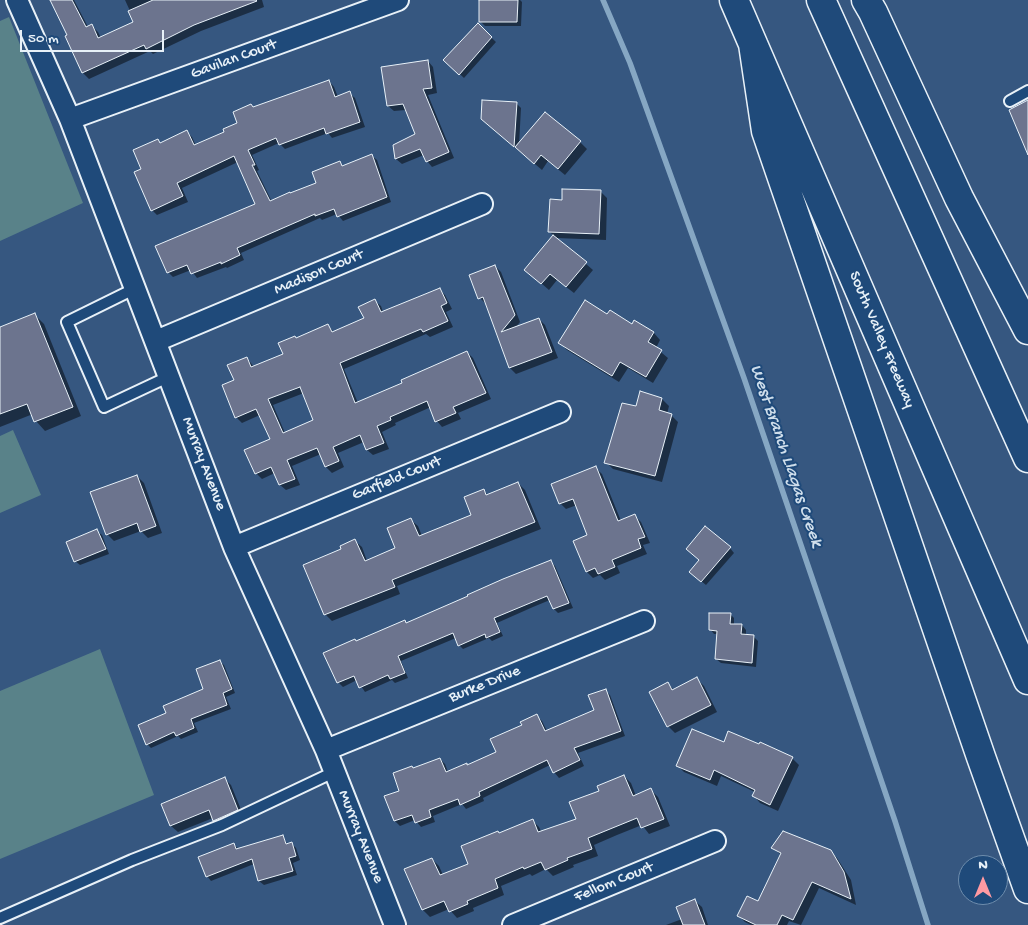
<!DOCTYPE html>
<html>
<head>
<meta charset="utf-8">
<style>
  body { margin:0 }
  #map { position:relative; width:1028px; height:925px; overflow:hidden; background:#365780; font-family:"Gochi Hand",sans-serif }
  canvas { display:block }
  .north { position:absolute; left:958px; top:855px; width:50px; height:50px; box-sizing:border-box; background:#1f4a7a; border:1px solid #6f8dac; border-radius:50%; rotate:0deg; font-size:14px; font-weight:700; line-height:20px; text-align:center; color:#e8f1f8 }
  .north::after { content:''; display:block; margin:auto; width:18px; height:22px; background:#ff9aa2; clip-path:polygon(50% 0,100% 100%,50% 72%,0 100%) }
  .scale { position:absolute; left:20px; top:30px; width:144px; height:22px; box-sizing:border-box; border:2px solid #e8f1f8; border-top:0; padding-left:6px; font-size:15px; line-height:18px; white-space:nowrap; color:#e8f1f8; -webkit-text-stroke:4px #1f4a7a; paint-order:stroke }
</style>
</head>
<body>
<div id="map">
<canvas width="1028" height="925"></canvas>
<div class="north">N</div>
<div class="scale">50 m</div>
</div>
<script>
const context = document.querySelector('canvas').getContext('2d');
context.lineJoin = 'round';
function paint(path, color) {
  context.fillStyle = color;
  context.fill(path, 'evenodd');
}
function toPath(rows) {
  const path = new Path2D();
  for (const r of rows) {
    path.moveTo(r[0], r[1]);
    for (let i = 2; i < r.length; i += 2) path.lineTo(r[i], r[i + 1]);
  }
  return path;
}
function stroke(path, color, width, dash) {
  context.strokeStyle = color;
  context.lineWidth = width;
  context.lineCap = dash ? 'butt' : 'round';
  context.setLineDash(dash || []);
  context.stroke(path);
}
function label(font, color, halo, rows, align = 'center') {
  context.font = font + ' "Gochi Hand",sans-serif';
  context.lineWidth = 4;
  context.setLineDash([]);
  context.textBaseline = 'middle';
  context.strokeStyle = halo;
  context.fillStyle = color;
  for (const [text, x, y, turn = 0] of rows) {
    context.save();
    context.translate(x, y);
    context.rotate((+turn || 0) * Math.PI / 180);
    context.textAlign = isNaN(turn) ? turn : align;
    if (halo) context.strokeText(text, 0, 0);
    context.fillText(text, 0, 0);
    context.restore();
  }
}
paint(toPath([
  [9,17,83,203,0,241,0,21],
  [13,430,41,495,0,513,0,436],
  [100,649,154,795,0,859,0,691]
]), '#598289');
paint(toPath([
  [51,0,74,0,88,27,92,26,98,32,101,38,135,22,125,0,262,0,264,7,201,31,153,54,150,51,89,79,83,73,67,37,69,36],
  [481,0,520,0,522,2,521,26,485,26,480,21],
  [478,25,496,42,464,78,445,60],
  [428,61,433,67,437,93,428,95,454,158,432,167,427,161,424,155,402,164,396,159,417,135,406,110,394,111,388,106],
  [329,81,334,87,338,97,349,93,355,98,365,127,332,138,328,133,285,149,279,143,252,155,259,170,257,171,272,202,318,183,340,163,344,167,371,155,377,160,391,202,343,221,337,214,322,220,320,218,241,253,244,260,227,268,226,267,197,278,191,270,173,277,168,272,257,204,238,162,182,188,188,202,157,215,152,210,143,169,161,144,187,132,192,137,196,146,226,133,239,124,254,108],
  [517,104,521,108,519,145,580,142,587,149,565,175,548,161,542,170,487,123],
  [600,191,607,198,606,240,556,238,593,270,574,293,557,280,549,290,526,270,554,236,550,232,563,201],
  [495,266,501,272,520,322,515,328,539,319,545,325,558,358,516,374,510,368,486,304,480,298],
  [439,289,445,295,452,309,446,312,453,327,430,337,426,334,344,369,358,403,404,384,467,352,473,358,491,399,458,413,461,419,442,427,437,421,431,407,395,423,396,425,382,432,389,449,373,455,367,450,364,442,338,453,344,467,332,473,326,467,321,454,292,466,300,485,286,490,280,485,275,473,262,479,256,473,271,440,260,415,242,423,236,417,235,381,247,358,254,367,284,355,297,339,328,326,334,332,365,319,375,301,381,306,383,312],
  [304,393,315,420,285,433,273,405],
  [35,315,44,324,81,416,45,431,36,421,33,414,0,427,0,329],
  [608,316,632,325,634,322,654,333,660,340,656,348,668,358,653,383,628,368,619,382,567,350,560,343],
  [662,399,669,406,667,414,671,415,678,422,662,482,613,469,606,462,636,408],
  [596,468,602,474,621,521,635,516,641,522,650,543,643,545,647,554,617,566,620,573,605,580,600,575,593,578,587,572,575,541,589,535,577,505,566,509,560,503],
  [137,476,144,483,162,533,148,538,141,531,114,541,107,534],
  [518,483,525,490,541,529,397,586,400,594,332,621,325,614,343,549,355,541,362,547,367,561,397,548,411,520,418,526,422,536,473,516,483,490,488,495],
  [97,531,102,535,109,554,80,565,75,561],
  [730,548,734,553,706,585,695,576,701,561],
  [551,562,555,566,573,608,558,613,554,609,550,600,533,607,497,623,503,636,492,641,489,638,463,649,459,645,456,638,401,661,408,678,395,683,392,680,365,692,357,680,343,687,338,682,356,642,407,624],
  [730,614,734,618,734,625,742,625,746,630,746,635,753,636,758,641,756,667,721,663,716,659,718,634,714,634,710,629],
  [219,661,224,665,235,693,226,697,231,709,194,723,198,732,181,739,178,736,151,748,147,744,205,690],
  [697,679,704,686,717,712,675,733,668,726,668,684,674,690],
  [605,690,610,695,625,736,578,753,584,766,559,778,554,772,550,765,483,798,484,801,466,809,462,804,433,816,435,822,421,827,415,820,400,826,395,821,386,797,401,792,414,769,440,759,445,764,448,772,468,766,498,752,523,725,537,716,542,721,547,731,595,711],
  [724,744,792,758,799,765,778,811,760,803,754,796,755,792,721,776,717,786,684,772,677,765],
  [624,776,631,783,636,796,651,790,658,797,670,826,649,834,642,825,617,835,594,845,598,856,573,865,574,867,553,876,546,869,532,876,530,874,501,886,504,895,473,908,474,911,457,918,449,909,430,917,423,910,406,870,432,859,439,866,443,875,470,864,499,834,532,820,539,827,542,833,577,819,601,791],
  [224,778,231,785,244,817,221,827,213,818,178,832,171,826],
  [282,836,288,845,292,844,296,848,300,860,293,863,297,875,264,885,259,881,254,864,211,881,207,876,234,845,239,849],
  [773,847,830,851,837,858,851,880,856,905,819,888,801,925,789,921,787,925,751,925,745,922,738,915,759,903,781,855],
  [695,901,702,907,708,925,666,925,682,919]
]), '#0007');
stroke(toPath([
  [603,0,630,63,744,378,895,821,928,925]
]), '#86a7c3', 5.5);
const building = toPath([
  [50,0,72,0,86,27,92,24,98,38,133,22,128,11,153,0,256,0,257,1,194,25,146,49,144,45,82,73,65,36,67,35,50,0],
  [479,0,518,0,517,22,479,22,479,0],
  [478,23,492,37,459,75,443,60,478,23],
  [428,60,432,88,423,89,449,152,426,162,420,149,395,159,393,145,415,134,403,104,387,106,381,67,428,60],
  [329,80,335,97,350,91,360,122,326,134,324,128,279,145,276,138,248,150,255,165,252,165,270,201,290,192,290,193,316,183,312,172,340,161,342,166,372,154,387,197,337,217,334,209,315,216,315,214,237,248,240,255,221,264,221,262,191,274,187,265,167,273,155,246,255,204,234,156,177,183,183,196,151,211,134,172,141,169,133,150,158,139,160,143,187,130,194,145,224,132,223,129,237,123,233,112,251,104,253,107,329,80],
  [482,100,517,102,514,147,481,119,482,100],
  [1028,100,1028,155,1009,110,1028,100],
  [545,112,581,141,558,169,541,155,534,164,515,147,545,112],
  [562,189,601,190,599,234,548,232,550,199,562,200,562,189],
  [553,235,587,262,566,287,550,274,541,284,524,270,553,235],
  [495,265,515,315,501,332,539,318,552,352,509,368,483,297,478,299,469,275,495,265],
  [440,288,447,303,441,306,448,321,423,332,421,329,340,363,355,403,402,383,401,380,467,351,486,393,453,407,456,413,435,422,427,401,390,417,391,420,377,426,384,443,366,450,360,435,333,447,339,461,325,467,317,448,287,460,295,479,279,485,271,467,255,474,244,450,270,439,256,409,235,418,222,385,234,380,227,365,247,357,251,367,283,354,278,343,295,336,296,338,328,324,332,332,364,318,358,307,375,299,381,312,440,288],
  [300,387,313,420,283,433,268,399,300,387],
  [585,300,607,314,610,310,632,324,634,320,654,332,648,342,662,350,646,377,620,362,612,376,558,343,585,300],
  [35,313,73,407,34,422,27,404,0,414,0,327,35,313],
  [640,391,662,398,659,410,672,414,655,476,604,463,622,403,636,406,640,391],
  [596,466,618,521,635,514,645,537,638,539,641,548,612,560,615,567,598,574,595,568,586,572,573,541,587,535,573,499,559,504,551,484,596,466],
  [137,475,156,526,140,532,137,523,106,535,90,492,137,475],
  [518,482,535,522,392,580,395,587,324,615,303,565,341,549,340,546,355,539,365,561,395,548,387,528,411,518,419,536,471,515,464,497,484,489,486,495,518,482],
  [705,526,731,547,701,582,689,572,699,560,686,549,705,526],
  [97,529,106,549,74,562,66,542,97,529],
  [551,560,569,603,553,609,547,596,494,618,500,632,486,638,485,634,458,646,453,633,398,656,405,673,390,679,388,675,359,688,354,676,337,683,323,653,355,639,356,641,405,620,406,623,468,596,467,595,503,579,551,560],
  [709,613,731,613,730,624,742,624,741,634,754,635,752,663,715,659,717,631,709,630,709,613],
  [220,660,232,689,223,693,227,705,191,719,194,728,176,736,174,732,146,745,138,725,166,713,163,706,203,689,196,669,220,660],
  [697,677,711,705,667,727,649,692,668,682,672,690,697,677],
  [606,689,621,731,574,748,580,760,553,773,547,760,479,792,480,796,460,805,458,799,429,810,431,817,415,823,412,815,394,821,384,796,399,791,393,773,412,766,413,768,440,758,446,772,467,763,467,765,496,752,490,739,522,725,520,722,537,714,545,731,594,710,588,695,606,689],
  [692,729,724,742,728,731,759,744,760,742,793,757,770,805,752,796,755,790,714,770,710,780,676,766,692,729],
  [624,775,633,796,651,788,664,819,641,828,637,818,610,829,588,838,592,849,567,858,568,860,545,870,541,862,524,869,523,867,495,879,498,888,467,901,468,904,449,912,444,901,422,910,404,869,432,858,440,875,468,864,461,846,498,831,499,833,533,819,538,832,576,819,569,802,599,791,597,786,624,775],
  [225,777,238,810,213,821,209,810,170,826,161,804,225,777],
  [783,831,831,850,844,872,851,899,812,882,793,920,782,915,777,925,756,925,737,916,747,896,758,901,781,853,771,848,783,831],
  [283,835,286,844,292,842,296,856,289,858,293,871,258,881,252,859,206,877,198,857,234,843,236,849,283,835],
  [695,899,705,925,683,925,676,907,695,899]
]);
paint(building, '#6c748e');
stroke(building, '#e8f1f8', 1);
const lane = toPath([
  [1010,101,1028,91],
  [136,288,67,322,104,407,170,376],
  [0,918,132,860,222,825,334,772]
]);
const street = toPath([
  [17,0,70,119,234,547,326,750,395,925],
  [70,119,398,0],
  [156,341,482,204],
  [234,547,560,412],
  [326,750,644,621],
  [513,925,715,841]
]);
const highway = toPath([
  [734,0,1028,680],
  [821,0,1028,458],
  [866,0,873,12,959,198,1028,330],
  [753,44,766,131,981,757,1028,889]
]);
stroke(lane, '#e8f1f8', 14);
stroke(street, '#e8f1f8', 24);
stroke(highway, '#e8f1f8', 31);
stroke(lane, '#1f4a7a', 10);
stroke(street, '#1f4a7a', 20);
stroke(highway, '#1f4a7a', 28);
label('16px', '#e8f1f8', '#1f4a7a', [
  ["Gavilan Court",234,60,-20],
  ["Madison Court",319,273,-23],
  ["South Valley Freeway",881,340,67],
  ["Murray Avenue",203,464,69],
  ["Garfield Court",397,479,-22],
  ["Burke Drive",485,685,-22],
  ["Murray Avenue",360,837,68],
  ["Fellom Court",614,883,-22]
]);
label('italic 18px', '#cfdeeb', '#1f4a7a', [
  ["West Branch Llagas Creek",785,456,71]
]);
</script>
</body>
</html>
